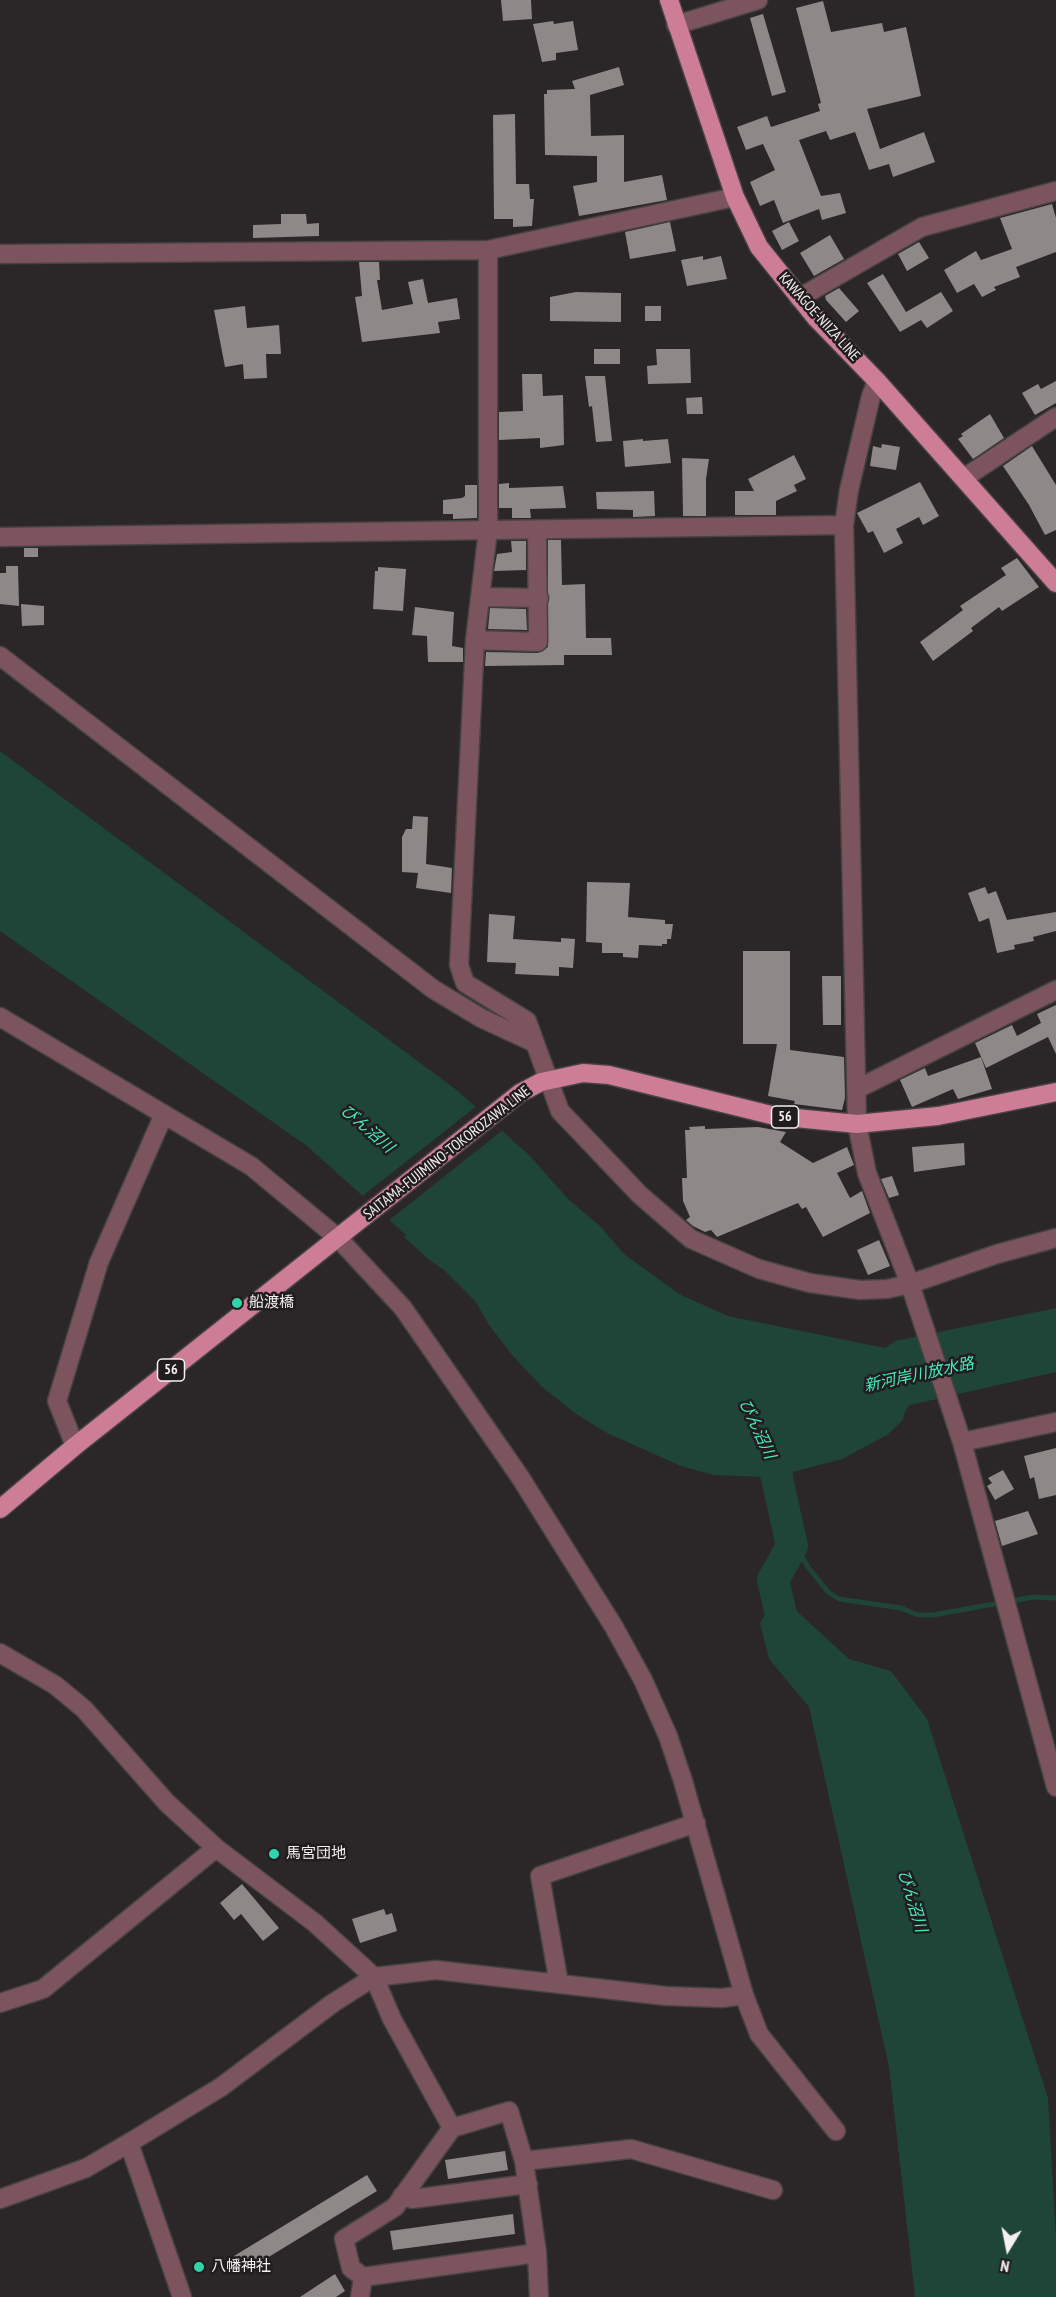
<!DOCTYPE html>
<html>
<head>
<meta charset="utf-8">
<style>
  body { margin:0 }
  #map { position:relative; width:1056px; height:2297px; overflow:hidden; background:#2b2627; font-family:"PT Sans Narrow",sans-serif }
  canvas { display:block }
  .north { position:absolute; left:978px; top:2219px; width:60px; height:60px; -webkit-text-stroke:4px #211d1e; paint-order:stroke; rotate:190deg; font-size:16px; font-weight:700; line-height:24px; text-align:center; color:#f4f0f1 }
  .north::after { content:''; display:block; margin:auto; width:21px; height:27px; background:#f4f0f1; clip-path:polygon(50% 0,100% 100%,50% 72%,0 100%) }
</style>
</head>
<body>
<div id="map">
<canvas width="1056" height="2297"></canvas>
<div class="north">N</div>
</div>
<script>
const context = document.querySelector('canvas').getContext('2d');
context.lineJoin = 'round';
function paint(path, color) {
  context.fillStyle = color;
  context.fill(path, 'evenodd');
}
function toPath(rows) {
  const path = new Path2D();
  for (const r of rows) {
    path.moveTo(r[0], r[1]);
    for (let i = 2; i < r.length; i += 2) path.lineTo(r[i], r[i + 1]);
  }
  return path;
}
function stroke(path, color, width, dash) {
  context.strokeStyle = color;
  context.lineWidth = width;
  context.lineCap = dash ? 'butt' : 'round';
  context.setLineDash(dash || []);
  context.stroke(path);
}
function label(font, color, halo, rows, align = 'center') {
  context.font = font + ' "PT Sans Narrow","Noto Sans JP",sans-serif';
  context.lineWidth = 5;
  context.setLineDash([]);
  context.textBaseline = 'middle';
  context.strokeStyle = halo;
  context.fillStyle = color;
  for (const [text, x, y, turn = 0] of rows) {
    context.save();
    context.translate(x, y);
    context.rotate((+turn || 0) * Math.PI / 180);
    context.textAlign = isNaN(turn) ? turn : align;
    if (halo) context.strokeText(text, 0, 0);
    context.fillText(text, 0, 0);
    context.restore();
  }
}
paint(toPath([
  [0,751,458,1091,530,1156,568,1199,600,1226,624,1254,679,1294,728,1316,885,1348,895,1341,1056,1308,1056,1372,910,1405,905,1411,903,1420,887,1435,842,1459,793,1472,791,1484,787,1486,790,1515,783,1517,777,1488,771,1489,765,1477,713,1475,681,1466,607,1433,576,1414,541,1386,513,1356,489,1325,476,1302,444,1270,428,1259,404,1237,406,1235,307,1146,0,931],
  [777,1593,849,1659,891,1671,927,1719,1048,2098,1056,2237,1056,2297,915,2297,889,2067,809,1707,769,1659,760,1623]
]), '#1f4438');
paint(toPath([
  [478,1105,504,1129,387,1222,360,1198]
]), '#2b2627');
stroke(toPath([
  [792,1546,795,1545,808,1567,828,1592,839,1599,901,1608,918,1615,933,1615,1033,1597,1056,1598]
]), '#1f4438', 5);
stroke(toPath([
  [776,1474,792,1546,773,1580,786,1635]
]), '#1f4438', 32);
paint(toPath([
  [501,0,531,0,532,19,503,21],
  [823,1,831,32,882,23,884,32,906,27,921,96,867,109,880,149,924,132,935,162,893,177,889,164,869,170,855,132,830,140,826,131,799,140,821,196,840,193,846,213,822,220,819,209,783,223,774,200,760,206,750,182,775,170,763,144,746,150,737,127,767,116,771,127,820,111,818,104,821,103,796,8],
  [763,14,786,92,772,96,750,18],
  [553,21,554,24,573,21,578,50,556,53,556,60,542,62,533,24],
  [619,67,624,85,590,95,591,136,624,135,624,182,662,175,667,200,579,216,573,186,597,182,597,156,545,155,544,94,547,94,547,90,575,89,572,81],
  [515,114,516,184,529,184,530,199,534,199,532,226,513,227,513,219,494,219,493,115],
  [1052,204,1056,218,1056,252,1016,267,1020,277,994,287,996,290,982,297,974,284,957,293,944,270,976,251,981,260,1012,249,1000,218],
  [281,214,306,214,307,224,319,223,319,236,253,238,253,225,281,224],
  [670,222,676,251,630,259,625,232],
  [789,222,799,241,782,250,772,231],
  [830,235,844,259,814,276,800,253],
  [919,242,929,258,907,271,898,254],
  [703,256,703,260,721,256,727,279,687,286,681,260],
  [359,262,379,262,380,280,377,280,382,310,413,304,408,282,423,279,428,303,457,298,460,319,438,322,440,333,362,342,355,297,362,296],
  [883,274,906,312,941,292,953,311,927,328,921,320,900,332,867,283],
  [839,288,859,311,846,322,826,300,825,296],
  [576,292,621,293,621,322,550,321,550,297],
  [245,306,247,328,279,325,281,354,266,354,267,378,244,379,243,364,225,367,214,310],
  [645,306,661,306,661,321,645,321],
  [594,349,620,349,620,364,594,364],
  [656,349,690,349,691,383,648,384,647,366,657,365],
  [522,374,542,374,543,396,563,395,564,445,540,448,540,438,499,440,499,412,523,411],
  [585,376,605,376,612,441,596,442,592,406,589,407],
  [1056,381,1056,403,1035,415,1022,393,1038,384,1041,389],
  [702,397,703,414,687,414,686,398],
  [990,414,1004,438,973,459,958,439,963,436,961,434],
  [643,439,643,441,668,439,671,463,625,467,623,441],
  [882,444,900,447,896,470,870,466,873,446,881,448],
  [1032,446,1056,485,1056,530,1045,535,1029,505,1003,466],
  [794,455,806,479,794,485,797,491,776,501,776,515,735,515,735,491,754,491,748,479],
  [682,458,709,459,706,479,706,516,683,516],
  [920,482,939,516,923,525,919,517,896,529,903,543,884,553,873,531,868,533,857,513],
  [509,483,509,488,563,486,566,508,530,509,531,518,512,518,512,508,499,508,499,484],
  [465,485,477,485,477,518,453,519,453,514,443,514,443,500,462,498,465,496],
  [654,491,655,516,633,517,633,510,597,509,596,492],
  [548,540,561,540,562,585,585,584,586,638,611,638,612,655,564,655,564,665,485,666,486,652,538,653,548,647],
  [511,541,526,541,526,570,494,571,497,554,512,552],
  [24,548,38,548,38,557,24,557],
  [1017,558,1039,587,1002,611,999,607,971,628,973,631,933,661,920,642,963,610,960,606,1006,575,1001,568],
  [6,566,18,566,19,606,0,604,0,573,6,573],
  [378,567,406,569,403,611,373,609,375,571,378,571],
  [21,604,44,606,44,625,22,626],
  [415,607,454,612,452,646,463,648,463,662,428,662,427,636,412,635],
  [490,608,526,609,527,630,488,629],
  [413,816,428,817,426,864,452,868,451,893,416,888,418,873,402,872,402,837,406,829,412,829],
  [587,882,630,883,628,917,665,920,665,924,673,924,671,939,667,939,667,944,662,944,662,946,639,945,638,958,623,957,623,953,602,953,602,943,586,942],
  [985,887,988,894,996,891,1007,920,1056,912,1056,931,1033,937,1034,941,1014,945,1015,949,997,953,989,918,979,922,968,893],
  [489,914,515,916,513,939,561,942,561,938,575,939,573,968,559,967,559,976,515,974,516,963,487,962],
  [743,951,790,951,790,1050,844,1057,845,1098,842,1110,794,1104,795,1101,768,1096,777,1044,743,1044],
  [822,976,841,976,841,1025,823,1025],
  [1056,1005,1056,1054,1048,1037,986,1068,975,1043,1012,1025,1017,1036,1041,1023,1037,1014],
  [981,1057,992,1089,958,1099,953,1089,912,1107,900,1080,925,1068,928,1076],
  [705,1126,705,1129,758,1127,786,1132,780,1142,813,1163,847,1147,854,1165,837,1173,850,1198,862,1191,870,1213,823,1237,806,1207,802,1209,798,1203,717,1237,711,1230,705,1232,693,1226,686,1220,690,1217,683,1201,682,1178,687,1178,685,1130,690,1130,689,1127],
  [964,1143,965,1165,914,1172,912,1147],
  [892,1176,899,1195,889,1198,881,1179],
  [879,1240,890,1266,868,1275,857,1250],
  [1056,1448,1056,1495,1039,1499,1034,1477,1030,1479,1024,1456],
  [1003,1470,1014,1489,995,1500,987,1486,992,1483,988,1478],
  [1028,1511,1038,1534,1002,1546,995,1521],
  [242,1884,279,1928,263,1941,241,1914,234,1920,220,1903],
  [384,1909,386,1915,392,1913,397,1931,360,1943,352,1919],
  [505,2151,508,2170,448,2179,445,2160],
  [367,2175,377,2191,244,2272,234,2256],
  [513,2214,515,2234,393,2250,390,2231],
  [335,2274,345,2291,336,2297,300,2297]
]), '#8e8889');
const minor = toPath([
  [676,25,758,0],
  [488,250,488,530,475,640,459,965,465,983,527,1021,535,1043],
  [0,254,488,250,735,197],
  [799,298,922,227,1056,191],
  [877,381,871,396,849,490,844,525,857,1124,867,1173,910,1284,962,1442,1056,1787],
  [964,478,1056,417],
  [0,537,844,525],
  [482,597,539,598],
  [475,640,538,642,537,530],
  [0,656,433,989,481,1018,535,1043,560,1111,640,1195,691,1239,759,1269,810,1283,860,1290,887,1289,910,1284,997,1254,1056,1238],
  [0,1017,251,1166,338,1238,403,1308,520,1477,614,1627,643,1680,668,1736,683,1781,744,1995,722,1998,666,1996,436,1970,374,1977,333,2003,221,2087,129,2143,86,2168,0,2199],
  [857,1089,1056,990],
  [962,1442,1056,1422],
  [75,1446,57,1401,99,1262,164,1114],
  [0,1653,55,1685,84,1709,167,1803,216,1848,315,1923,374,1977,392,2019,452,2128],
  [559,1984,540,1876,696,1823],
  [744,1995,759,2034,836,2131],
  [0,2003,43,1989,216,1848],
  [129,2143,182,2297],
  [524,2161,631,2149,773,2190],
  [402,2196,412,2199,528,2184],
  [363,2277,537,2253],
  [360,2297,363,2277,351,2268,344,2239,395,2207,452,2128,509,2111,524,2161,537,2253,539,2297]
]);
const major = toPath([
  [669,0,735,197,759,247,816,318,877,381,1056,583],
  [0,1509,75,1446,520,1093,541,1082,583,1073,609,1075,775,1116,857,1124,938,1116,1056,1092]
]);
stroke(minor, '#474243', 21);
stroke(major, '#474243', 21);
stroke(minor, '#7b545e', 18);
stroke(major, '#cd7d95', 18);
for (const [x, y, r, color] of [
  [237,1303,6,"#30d4aa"],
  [274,1854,6,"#30d4aa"],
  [199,2267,6,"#30d4aa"]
]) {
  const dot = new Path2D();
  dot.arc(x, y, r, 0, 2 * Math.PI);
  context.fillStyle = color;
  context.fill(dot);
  stroke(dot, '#211d1e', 2);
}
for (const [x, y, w] of [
  [785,1117,27],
  [171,1370,27]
]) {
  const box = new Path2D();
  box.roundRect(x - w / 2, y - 11, w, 22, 4.5);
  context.fillStyle = '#211d1e';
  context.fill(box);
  stroke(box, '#f4f0f1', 1.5);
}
label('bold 14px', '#f4f0f1', null, [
  ["56",785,1117],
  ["56",171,1370]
]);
label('15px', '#f4f0f1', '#211d1e', [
  ["KAWAGOE-NIIZA LINE",819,317,48],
  ["SAITAMA-FUJIMINO-TOKOROZAWA LINE",447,1153,-38]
]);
label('15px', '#f4f0f1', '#211d1e', [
  ["船渡橋",249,1303],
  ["馬宮団地",286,1854],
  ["八幡神社",211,2267]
], 'left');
label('italic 16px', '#44ecbe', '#211d1e', [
  ["びん沼川",367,1129,41],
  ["新河岸川放水路",919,1375,-12],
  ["びん沼川",757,1429,65],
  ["びん沼川",912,1901,73]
]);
</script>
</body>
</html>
